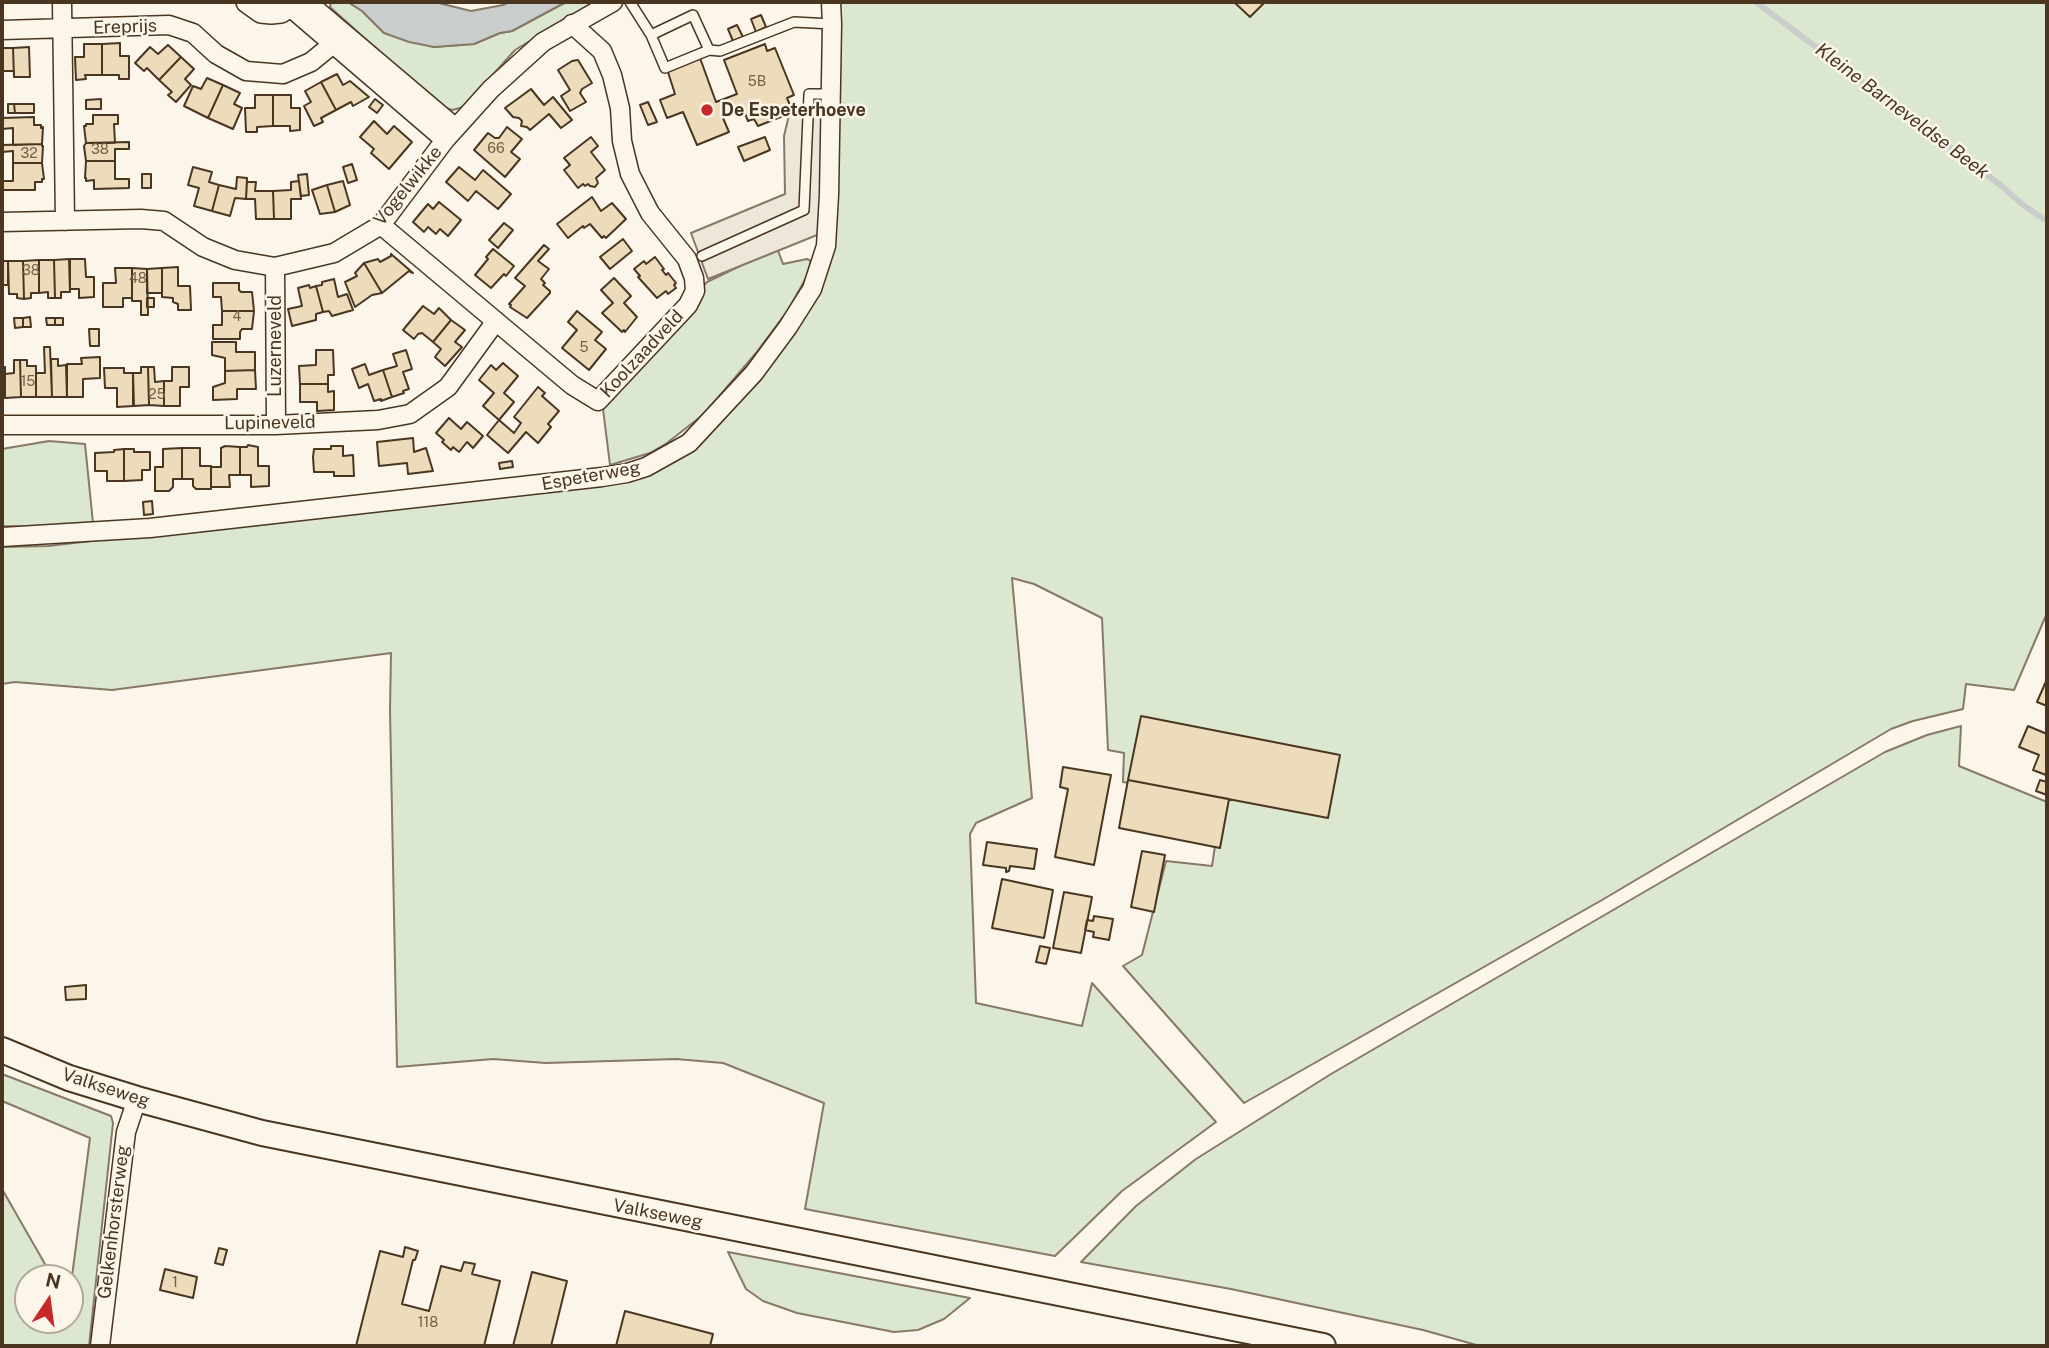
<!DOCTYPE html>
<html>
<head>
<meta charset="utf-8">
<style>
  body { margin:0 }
  #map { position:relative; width:2049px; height:1348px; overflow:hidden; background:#fbf6e9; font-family:"Public Sans",sans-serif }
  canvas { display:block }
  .frame { position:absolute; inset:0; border:4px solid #4a3520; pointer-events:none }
  .north { position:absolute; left:14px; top:1264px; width:70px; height:70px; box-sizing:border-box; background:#fbf6e9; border:2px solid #b4a999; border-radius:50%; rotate:13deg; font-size:19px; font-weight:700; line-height:28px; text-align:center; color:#4a3520 }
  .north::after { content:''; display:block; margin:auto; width:24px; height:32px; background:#c62828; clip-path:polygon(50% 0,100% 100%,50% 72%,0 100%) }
</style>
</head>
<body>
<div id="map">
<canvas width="2049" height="1348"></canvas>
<div class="frame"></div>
<div class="north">N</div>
</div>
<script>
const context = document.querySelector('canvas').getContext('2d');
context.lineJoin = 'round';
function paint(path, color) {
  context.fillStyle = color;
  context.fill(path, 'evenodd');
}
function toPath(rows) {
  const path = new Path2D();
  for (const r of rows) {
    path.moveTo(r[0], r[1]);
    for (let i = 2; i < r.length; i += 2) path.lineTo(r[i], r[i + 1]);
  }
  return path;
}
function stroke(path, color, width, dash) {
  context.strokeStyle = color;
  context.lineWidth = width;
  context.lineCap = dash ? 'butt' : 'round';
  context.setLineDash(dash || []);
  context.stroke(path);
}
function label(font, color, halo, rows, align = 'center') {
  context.font = font + ' "Public Sans",sans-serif';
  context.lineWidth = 5;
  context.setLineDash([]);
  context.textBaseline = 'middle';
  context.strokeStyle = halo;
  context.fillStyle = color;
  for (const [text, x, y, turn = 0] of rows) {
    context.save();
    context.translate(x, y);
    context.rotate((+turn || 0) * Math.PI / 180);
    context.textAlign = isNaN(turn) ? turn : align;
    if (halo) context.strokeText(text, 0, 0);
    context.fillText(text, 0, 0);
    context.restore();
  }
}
const green = toPath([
  [331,2,348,2,362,11,384,33,434,47,474,44,500,33,512,31,566,2,594,2,515,50,464,107,452,110,440,106,330,7,331,2],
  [838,2,2047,2,2047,613,2014,690,1966,684,1963,709,1913,721,1891,729,1602,900,1244,1103,1123,966,1142,955,1166,861,1212,866,1222,799,1123,782,1124,753,1108,750,1102,618,1034,584,1012,578,1032,798,976,823,970,834,976,1003,1082,1026,1092,983,1216,1122,1122,1191,1055,1256,805,1209,824,1103,723,1063,676,1059,546,1063,493,1059,397,1067,390,710,391,653,112,690,15,682,2,684,2,547,48,546,265,521,667,462,819,285,838,2],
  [777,248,783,264,807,259,811,261,806,278,788,310,756,353,704,414,667,443,650,453,610,465,603,409,696,308,701,289,707,282,777,248],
  [49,441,85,444,93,523,36,527,2,526,2,449,49,441],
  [1961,726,1959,766,2047,802,2047,1346,1480,1346,1423,1330,1231,1289,1081,1262,1136,1206,1196,1159,1331,1074,1885,752,1927,735,1961,726],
  [2,1074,111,1116,113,1123,89,1346,2,1346,2,1189,53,1278,28,1278,28,1320,70,1320,70,1292,90,1138,2,1101,2,1074],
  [728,1252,970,1298,944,1319,918,1330,894,1332,797,1313,763,1301,746,1289,728,1252]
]);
paint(green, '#dce7d0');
stroke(green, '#887966', 2);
const parking = toPath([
  [812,103,827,103,827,231,708,279,691,233,785,194,784,136,790,111,802,112,812,103]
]);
paint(parking, '#ede7d9');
stroke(parking, '#887966', 2);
const water = toPath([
  [348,2,435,2,471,11,503,5,509,2,566,2,512,31,500,33,474,44,434,47,409,42,384,33,362,11,348,2]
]);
paint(water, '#c9cecd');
stroke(water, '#887966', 2);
stroke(toPath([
  [1756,2,2003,187,2023,205,2047,221]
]), '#c9cecd', 6);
const building = toPath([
  [1234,2,1263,2,1264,3,1250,17,1234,2],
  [761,15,766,27,756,32,751,19,761,15],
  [737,25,743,37,733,41,728,29,737,25],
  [120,43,120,56,129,56,129,79,119,79,119,75,102,75,102,44,120,43],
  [84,44,102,44,102,75,85,75,86,79,76,80,75,57,84,57,84,44],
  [765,44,767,51,775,48,794,95,787,98,790,105,785,106,788,114,758,126,754,119,748,121,743,109,723,118,729,132,697,145,683,112,667,118,660,100,675,94,667,69,700,58,716,102,737,94,724,60,765,44],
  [168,45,181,57,159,80,147,68,144,71,135,63,150,47,158,54,168,45],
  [29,47,30,77,14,77,13,48,29,47],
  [2,48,13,48,14,77,14,71,2,71,2,48],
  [181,57,194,69,185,79,191,85,176,102,168,95,172,92,159,80,181,57],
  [578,60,592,83,582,89,580,93,586,102,570,111,561,96,570,90,558,70,572,61,578,60],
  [337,74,343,85,350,81,369,97,353,106,351,102,336,110,321,82,337,74],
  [207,78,223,85,208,118,184,106,193,86,201,89,207,78],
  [321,82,336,110,321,118,323,122,314,126,304,106,311,102,305,91,321,82],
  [223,85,240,93,234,104,242,108,233,129,208,118,223,85],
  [531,89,544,105,553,97,572,120,561,128,549,114,530,130,527,127,521,126,522,121,519,118,513,117,505,108,531,89],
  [255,95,273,95,273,126,257,127,257,132,246,132,245,108,255,108,255,95],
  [273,95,291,95,291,108,300,108,300,130,290,131,290,126,273,126,273,95],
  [101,99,101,109,86,109,86,100,101,99],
  [375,99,383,105,377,113,369,107,375,99],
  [648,102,657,122,648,125,640,105,648,102],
  [8,104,14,104,15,113,8,113,8,104],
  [14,104,34,104,34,113,15,113,14,104],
  [93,115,118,115,118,124,114,124,115,143,86,143,84,126,86,126,86,124,93,124,93,115],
  [34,117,34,125,41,125,41,128,43,127,42,144,13,145,13,128,2,129,2,118,34,117],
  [374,121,387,134,394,126,412,142,389,169,371,153,374,149,360,137,374,121],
  [507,127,522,139,511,152,520,159,505,177,474,150,488,133,495,138,499,138,507,127],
  [591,137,598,146,591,152,605,170,596,178,598,183,595,187,590,186,588,184,585,186,583,184,578,188,564,170,570,165,564,158,591,137],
  [765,137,770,150,744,161,738,147,765,137],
  [129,142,129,149,115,149,115,161,86,161,84,146,86,143,129,142],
  [42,144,42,146,43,146,42,163,13,163,13,151,2,152,2,145,42,144],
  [86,161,115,161,115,179,129,179,129,188,94,189,94,180,86,181,86,178,85,178,86,161],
  [13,163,42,163,44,179,42,179,42,182,35,182,35,190,2,190,2,181,13,181,13,163],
  [352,164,357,180,348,183,343,167,352,164],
  [193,167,212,172,209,182,219,185,212,211,194,206,199,188,188,185,193,167],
  [459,167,475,180,483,170,511,194,498,209,476,191,468,201,446,182,459,167],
  [142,174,151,174,151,188,142,188,142,174],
  [307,174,309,195,301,196,298,175,307,174],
  [237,177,247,178,246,199,235,198,230,216,212,211,219,185,236,189,237,177],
  [299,181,301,199,291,199,291,219,274,219,273,191,291,190,291,182,299,181],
  [343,181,350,205,335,212,327,185,343,181],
  [247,182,256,182,255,191,273,191,274,219,256,219,255,199,246,199,247,182],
  [327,185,335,212,320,214,312,190,327,185],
  [592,197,601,211,612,203,626,219,606,238,604,236,602,238,590,224,584,228,583,226,568,238,557,224,592,197],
  [439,202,461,220,448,236,440,229,436,234,428,227,424,232,413,222,428,204,433,209,439,202],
  [504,223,513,230,498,248,489,240,504,223],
  [623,239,632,251,610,269,600,257,623,239],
  [544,245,549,249,538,261,549,269,541,279,545,283,543,285,550,291,550,293,527,318,510,307,511,305,509,304,525,286,515,278,544,245],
  [493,249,514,266,506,276,504,274,491,288,475,275,488,259,486,257,493,249],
  [391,254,413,273,409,271,382,293,364,263,378,259,380,262,391,256,391,254],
  [655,257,664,269,662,270,666,275,668,273,676,283,674,285,676,288,668,294,666,291,657,298,638,277,640,276,634,269,644,261,646,264,655,257],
  [69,259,70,292,61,292,61,298,55,298,54,260,69,259],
  [70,259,85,259,86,277,94,277,94,297,79,298,79,289,70,289,70,259],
  [39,260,54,260,55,298,48,298,48,292,39,293,39,260],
  [39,260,39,293,31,293,31,298,24,299,23,261,39,260],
  [2,261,8,261,8,285,2,285,2,261],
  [8,261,23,261,24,299,17,298,17,294,9,294,8,261],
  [364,263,382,293,372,295,355,307,345,282,357,276,355,273,364,263],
  [178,267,178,286,190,286,191,310,178,310,178,304,173,302,173,298,162,297,162,268,178,267],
  [115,268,132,268,132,298,123,298,123,307,103,307,103,283,116,283,115,268],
  [132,268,147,269,148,315,141,315,141,301,132,301,132,268],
  [162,268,162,293,147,293,147,269,162,268],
  [614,278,631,296,624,303,637,317,625,332,624,330,622,332,602,313,613,303,601,290,614,278],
  [334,279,338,297,347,294,353,310,332,316,329,311,323,312,316,286,322,285,322,282,334,279],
  [213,283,239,283,239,290,241,292,252,292,254,311,222,311,221,297,213,297,213,283],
  [309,285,310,288,316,286,323,312,316,314,316,320,292,326,288,309,302,306,298,288,309,285],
  [147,298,154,298,154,307,147,307,147,298],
  [423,306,434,314,439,308,451,320,433,342,422,333,418,334,414,339,403,330,423,306],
  [222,311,254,311,252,329,242,329,240,332,240,339,213,339,213,325,222,325,222,311],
  [577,311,602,332,595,340,606,349,589,370,562,348,577,330,568,322,577,311],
  [30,317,31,327,23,327,23,318,30,317],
  [14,318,23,318,23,327,15,328,14,318],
  [46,318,55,318,55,325,47,325,46,318],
  [55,318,63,318,63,325,55,325,55,318],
  [451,320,465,330,455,342,462,347,445,366,435,357,441,349,433,342,451,320],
  [89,329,99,329,99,346,90,346,89,329],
  [212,342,236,342,236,352,255,352,255,370,225,371,225,358,212,355,212,342],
  [44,347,50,347,52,397,36,397,36,373,45,373,44,347],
  [316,350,333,350,334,375,328,375,328,384,300,384,299,366,316,365,316,350],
  [406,350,412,369,403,372,409,389,403,391,404,393,392,397,383,370,397,366,393,354,406,350],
  [100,357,100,378,83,379,83,397,67,397,67,364,82,364,81,358,100,357],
  [51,359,58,359,58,366,66,365,67,397,52,397,51,359],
  [14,360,20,360,21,397,5,398,5,374,14,373,14,360],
  [20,360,27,360,27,366,36,366,36,397,21,397,20,360],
  [503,363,518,376,504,393,514,402,499,420,483,406,494,393,479,380,491,365,496,370,503,363],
  [365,364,369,375,383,370,392,397,381,401,381,399,374,401,368,384,359,388,352,369,365,364],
  [2,367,5,367,5,398,2,398,2,367],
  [141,367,148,367,149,405,134,406,133,373,141,373,141,367],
  [148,367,154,367,155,382,164,381,164,406,149,405,148,367],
  [172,367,189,367,189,387,180,387,180,406,164,406,164,381,172,381,172,367],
  [104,368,124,368,124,373,133,373,133,406,117,407,117,388,105,388,104,368],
  [255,370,256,389,237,389,237,399,213,400,213,387,225,383,225,371,255,370],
  [300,384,328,384,328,392,334,391,334,410,317,411,317,402,300,402,300,384],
  [538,387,545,393,542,396,559,411,548,424,551,427,538,443,526,432,508,453,487,435,499,420,514,433,521,423,514,417,538,387],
  [449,418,461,429,467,422,483,436,473,448,467,442,459,452,453,447,451,450,442,442,444,440,436,433,449,418],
  [413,438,414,452,426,448,433,471,408,474,407,463,379,466,377,442,413,438],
  [248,445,258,447,258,466,269,466,269,486,251,487,251,475,240,475,240,447,247,447,248,445],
  [225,446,240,447,240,475,229,475,230,487,211,487,211,467,221,467,221,448,225,446],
  [331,446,343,446,343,456,353,455,354,476,334,476,334,472,314,472,313,457,314,449,331,449,331,446],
  [182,448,200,448,200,466,211,466,211,489,196,489,193,486,193,479,182,479,182,448],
  [182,448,182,479,173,479,173,487,169,491,155,491,155,467,163,467,163,449,182,448],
  [124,449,124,481,107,481,107,471,95,471,95,453,114,452,114,450,124,449],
  [124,449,134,449,134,452,150,452,150,470,142,470,142,480,124,481,124,449],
  [512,461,513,467,500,469,499,463,512,461],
  [152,501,153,514,144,515,143,502,152,501],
  [2047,679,2047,706,2037,702,2047,679],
  [1141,716,1340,755,1328,818,1128,780,1141,716],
  [2028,726,2047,734,2047,770,2046,775,2033,770,2039,755,2019,747,2028,726],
  [1063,767,1111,775,1094,865,1055,857,1068,789,1060,787,1063,767],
  [1128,780,1229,799,1220,848,1119,828,1128,780],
  [2040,780,2047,782,2047,795,2036,791,2040,780],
  [987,842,1037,849,1034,869,1010,866,1009,871,1006,872,1006,868,983,865,987,842],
  [1142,851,1165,855,1154,912,1131,907,1142,851],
  [1002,879,1053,890,1044,938,992,928,1002,879],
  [1064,892,1092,897,1081,953,1053,948,1064,892],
  [1094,916,1113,919,1109,940,1093,937,1094,932,1085,930,1087,920,1093,921,1094,916],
  [1040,946,1050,948,1046,964,1036,962,1040,946],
  [86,985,86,999,66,1000,65,987,86,985],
  [405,1247,418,1251,415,1260,413,1260,402,1304,429,1311,441,1266,461,1271,464,1262,475,1264,472,1274,500,1281,484,1346,356,1346,380,1251,403,1257,405,1247],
  [219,1248,227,1250,223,1265,215,1263,219,1248],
  [165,1269,197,1277,193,1298,160,1290,165,1269],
  [532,1272,567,1281,551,1346,513,1346,532,1272],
  [625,1311,713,1334,710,1346,616,1346,625,1311]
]);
paint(building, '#ecdcbc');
stroke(building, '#4a3520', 2);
const service = toPath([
  [630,2,651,35,665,68,709,50,693,15,651,35],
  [709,50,720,51,794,22,832,24],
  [702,256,804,210,809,94,831,94]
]);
const minor = toPath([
  [62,2,65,221],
  [307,2,456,128],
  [290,7,445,140],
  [2,30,169,25,193,33,216,54,246,71,283,74,311,62,333,44,343,33],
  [2,222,141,219,164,221,203,247,235,260,275,267,334,253,381,225,445,140,491,89,543,42,613,2],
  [381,225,572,385,598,401,688,305,695,291,694,278,687,259,650,213,630,174,622,141,620,108,612,75,602,51,572,24],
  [275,267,276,425],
  [2,425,276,425,378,420,410,414,448,387,496,321],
  [2,537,150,528,602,477,627,473,646,467,689,443,754,373,788,327,812,289,826,246,829,195,832,24,831,2],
  [100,1346,126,1132,137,1099]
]);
const tertiary = toPath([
  [247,2,261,12,271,13,281,12,296,2]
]);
const secondary = toPath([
  [2,1050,69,1078,137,1099,262,1133,1323,1346]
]);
stroke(service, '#4a3520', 12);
stroke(minor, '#4a3520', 21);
stroke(tertiary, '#4a3520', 24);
stroke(secondary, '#4a3520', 28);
stroke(service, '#fbf6e9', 9);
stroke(minor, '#fbf6e9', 18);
stroke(tertiary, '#fbf6e9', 21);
stroke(secondary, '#fbf6e9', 24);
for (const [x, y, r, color] of [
  [707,110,7,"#c62828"]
]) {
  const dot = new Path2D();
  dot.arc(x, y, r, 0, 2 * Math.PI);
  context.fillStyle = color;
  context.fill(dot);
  stroke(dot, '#fbf6e9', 2.5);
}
label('14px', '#725f47', null, [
  ["5B",757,82],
  ["66",496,149],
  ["38",100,150],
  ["32",29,154],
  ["38",31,271],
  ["48",138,279],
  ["4",237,317],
  ["5",584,348],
  ["15",28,382],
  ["25",157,395],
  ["1",175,1283],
  ["118",428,1323]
]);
label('18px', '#4a3520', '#fbf6e9', [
  ["Ereprijs",125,27,-2],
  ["Vogelwikke",408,186,-51],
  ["Luzerneveld",275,346,-90],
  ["Koolzaadveld",642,354,-47],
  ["Lupineveld",270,423,-1],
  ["Espeterweg",591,476,-10],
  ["Valkseweg",106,1088,18],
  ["Valkseweg",658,1214,11],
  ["Gelkenhorsterweg",114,1222,-83]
]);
label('bold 18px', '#4a3520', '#fbf6e9', [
  ["De Espeterhoeve",721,110]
], 'left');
label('italic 19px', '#4a3520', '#fbf6e9', [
  ["Kleine Barneveldse Beek",1902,111,37]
]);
</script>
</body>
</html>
